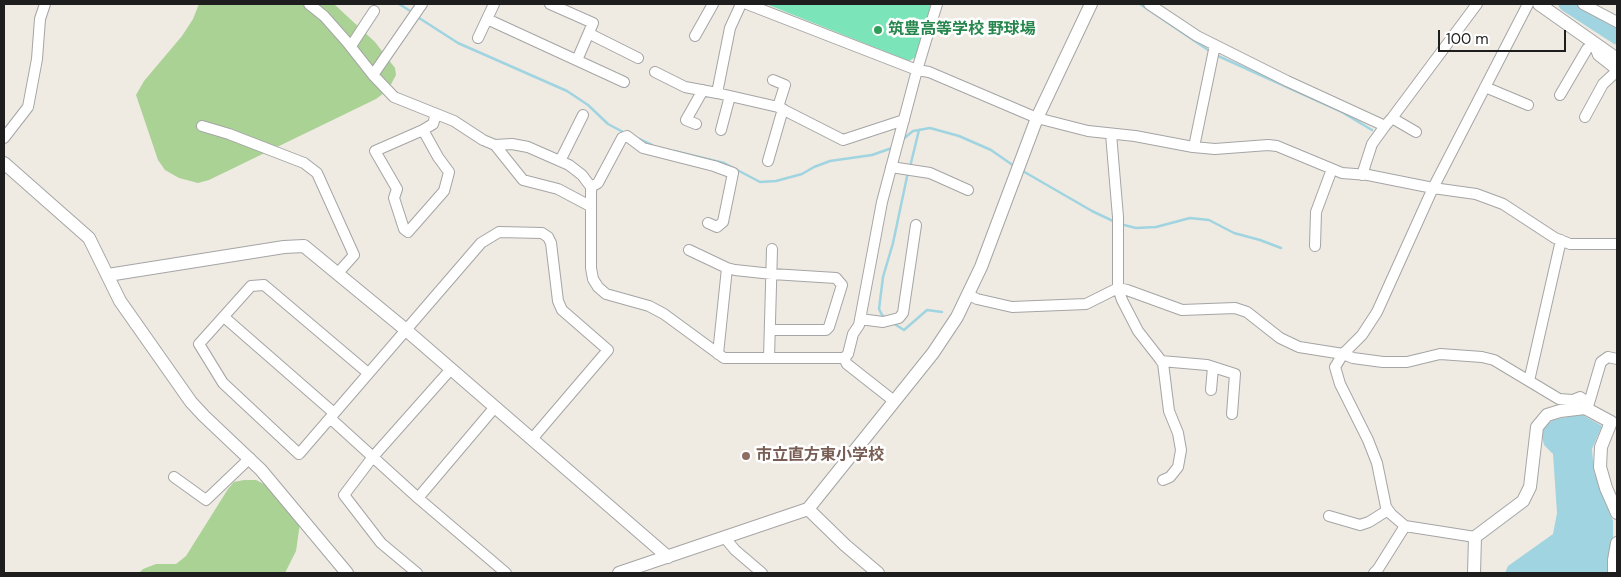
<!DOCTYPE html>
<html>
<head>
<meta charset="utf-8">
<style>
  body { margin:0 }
  #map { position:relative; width:1621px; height:577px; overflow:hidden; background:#efebe3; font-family:"DM Sans",sans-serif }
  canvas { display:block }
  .frame { position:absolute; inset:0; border:5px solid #1e1e1e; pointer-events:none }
  .scale { position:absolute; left:1438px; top:30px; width:128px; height:22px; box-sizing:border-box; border:2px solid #1e1e1e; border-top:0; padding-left:6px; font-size:15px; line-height:18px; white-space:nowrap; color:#1e1e1e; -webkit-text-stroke:4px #fff; paint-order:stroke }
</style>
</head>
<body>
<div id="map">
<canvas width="1621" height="577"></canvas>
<div class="frame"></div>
<div class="scale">100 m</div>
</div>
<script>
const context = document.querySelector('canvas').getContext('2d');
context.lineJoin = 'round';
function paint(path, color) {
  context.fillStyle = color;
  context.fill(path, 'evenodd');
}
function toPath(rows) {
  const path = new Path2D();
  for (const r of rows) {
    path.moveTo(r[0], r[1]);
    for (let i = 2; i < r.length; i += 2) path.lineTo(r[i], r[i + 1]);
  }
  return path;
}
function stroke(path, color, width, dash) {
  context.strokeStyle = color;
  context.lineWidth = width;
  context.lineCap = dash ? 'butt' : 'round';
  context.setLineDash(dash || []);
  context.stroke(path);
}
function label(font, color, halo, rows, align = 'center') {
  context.font = font + ' "DM Sans","Noto Sans JP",sans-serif';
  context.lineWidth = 5;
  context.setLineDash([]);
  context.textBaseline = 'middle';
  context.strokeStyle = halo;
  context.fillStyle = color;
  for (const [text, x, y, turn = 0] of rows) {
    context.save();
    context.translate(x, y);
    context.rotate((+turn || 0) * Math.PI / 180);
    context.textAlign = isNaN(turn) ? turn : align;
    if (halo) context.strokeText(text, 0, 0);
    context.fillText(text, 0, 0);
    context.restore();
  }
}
paint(toPath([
  [199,4,334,4,375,42,395,68,396,75,388,90,376,99,209,180,198,183,179,178,165,170,158,160,136,95,144,81,182,36,193,19],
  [244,480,256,480,268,486,300,523,296,551,285,573,139,573,143,569,156,564,176,564,186,556,228,489,234,482]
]), '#a9d294');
paint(toPath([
  [766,4,931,4,916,57,909,61]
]), '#7be4b8');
paint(toPath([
  [1581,414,1602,426,1592,449,1594,472,1613,521,1613,540,1607,573,1505,573,1508,566,1553,534,1557,513,1553,454,1544,445,1542,437,1544,427,1553,420]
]), '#a0d4e0');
stroke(toPath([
  [399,4,412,12],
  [1140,4,1211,52],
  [416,16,458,43,567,91,588,105,608,124,625,133],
  [1216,55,1340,111,1372,130],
  [639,139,652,145],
  [902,140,913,131,930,128,959,136,991,150,1014,166],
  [674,151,724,163,760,182,776,181,802,174,814,167,830,161,872,155,892,148],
  [910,167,919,130],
  [1021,170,1092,211,1115,222],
  [1120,224,1136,228,1156,227,1190,218,1209,220,1234,233,1260,240,1281,248],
  [886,319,882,315,879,309,883,277,893,243,908,172],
  [893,323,904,330,927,310,942,312]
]), '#a0d4e0', 2.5);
stroke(toPath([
  [1566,4,1617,37]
]), '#a0d4e0', 15);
const minor = toPath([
  [309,4,324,16,347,42,373,75,394,97,454,121,483,140,495,145,512,144,528,147,569,165,582,175,591,187,591,268,593,279,598,287,606,294,649,306,664,314,724,358,844,358],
  [550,4,593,23,577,60],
  [741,4,730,28,717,93,778,107,843,140,904,120],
  [747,4,917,70,929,72,1037,118,1088,131,1135,136,1193,147,1215,149,1268,145,1277,146,1342,173,1368,175,1433,188,1476,194,1503,204,1555,238,1570,244,1617,244],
  [1149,4,1197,36,1287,81,1385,126,1392,118,1477,4],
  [1583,4,1617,22],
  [487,19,624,82],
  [590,34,638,58],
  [695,36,713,4],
  [478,38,494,4],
  [351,46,374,11],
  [655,72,685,87,717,93],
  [373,75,422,4],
  [773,80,785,85,778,107],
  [1485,87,1528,105],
  [1560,95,1587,49,1594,44,1598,55,1617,70],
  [1585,117,1603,84,1617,71],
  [1392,118,1416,132],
  [696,124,686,120,703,90],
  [202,126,229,134,304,163,317,173,354,255,338,273],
  [423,130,438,157,449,172,448,176,444,191,408,232,404,229,394,198,397,189,375,151,423,130,433,124,436,114],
  [721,130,730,96],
  [1111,134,1118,217,1118,288,1122,300,1138,331,1163,363,1169,411,1178,433,1181,450,1178,467,1170,477,1163,480],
  [4,138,28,107,37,59,40,19,45,4],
  [495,145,523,180,558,189,590,206],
  [1193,147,1195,142,1215,45],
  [560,161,583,115],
  [768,161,783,109],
  [891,167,930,173,968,190],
  [1362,175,1372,144,1385,126],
  [591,187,598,183,622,138,627,136,643,148,714,166,733,173,723,222,717,227,708,223],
  [1315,246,1316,212,1332,169],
  [689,250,727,268],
  [969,295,977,299,1012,307,1086,304,1118,288,1127,290,1182,310,1235,308,1247,312,1280,338,1299,347,1343,354,1353,358,1383,362,1407,362,1440,354,1482,357,1494,360,1559,399,1573,400,1580,397,1589,403,1587,410],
  [224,317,334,413],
  [860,319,883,322,899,318,903,313,916,225],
  [718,354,727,268,735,270,772,274,836,278,842,285,829,327,826,330,770,330],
  [769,358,772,249],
  [844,358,848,354,853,334,859,325,882,202,917,70,937,4],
  [844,358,847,364,894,401],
  [1161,361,1207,365,1235,374,1232,414],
  [368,373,264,285,251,286,199,344,223,383,299,454,481,243,499,232,542,233,548,237,551,243,558,301,562,310,608,350,532,439],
  [1529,381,1561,240],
  [1211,390,1213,367],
  [1589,403,1601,362,1608,357,1617,359],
  [330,418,418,498,506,573],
  [174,477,206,500,250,458],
  [418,498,495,407],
  [1329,516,1360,525,1369,522,1388,510],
  [1475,537,1405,526,1391,514,1386,507,1377,463,1368,440,1340,384,1335,367,1343,354,1362,335,1377,312,1433,188,1528,4],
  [725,538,735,550,762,573],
  [417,573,381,543,344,495,372,458,451,369],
  [1374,573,1378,569,1405,526]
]);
const tertiary = toPath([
  [1539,4,1617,59],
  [4,163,89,238,120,301,191,402,204,416,261,470,347,573],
  [108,275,284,247,304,246,406,330,668,557],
  [808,509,845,545,878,573],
  [619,573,808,509,933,353,957,317,981,267,1037,118,1091,4],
  [1474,573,1475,537,1523,501,1530,487,1537,427,1547,415,1560,411,1585,408,1611,422,1601,447,1600,467,1606,488,1617,513],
  [1614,573,1614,560,1617,543]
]);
stroke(minor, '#a5a5a5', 12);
stroke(tertiary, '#a5a5a5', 14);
stroke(minor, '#fff', 10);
stroke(tertiary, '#fff', 12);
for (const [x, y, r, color] of [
  [878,30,5,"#2e9e5b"],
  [746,456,5,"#8d6e63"]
]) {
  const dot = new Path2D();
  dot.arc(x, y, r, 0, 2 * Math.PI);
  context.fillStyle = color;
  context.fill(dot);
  stroke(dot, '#fff', 2);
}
label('bold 16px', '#27864d', '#fff', [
  ["筑豊高等学校 野球場",888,30]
], 'left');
label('bold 16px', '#785e54', '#fff', [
  ["市立直方東小学校",756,456]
], 'left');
</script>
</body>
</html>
